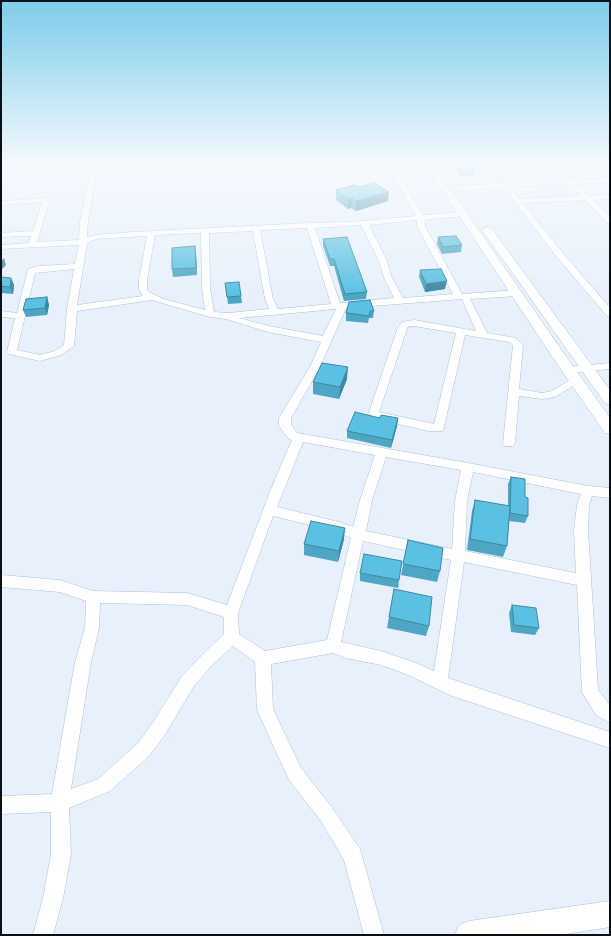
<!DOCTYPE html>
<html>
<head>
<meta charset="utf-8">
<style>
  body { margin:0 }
  #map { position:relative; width:611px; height:936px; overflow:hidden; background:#e8f1fb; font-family:"Golos Text",sans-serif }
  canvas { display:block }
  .frame { position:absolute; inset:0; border:2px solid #091018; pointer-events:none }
</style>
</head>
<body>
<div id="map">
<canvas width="611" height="936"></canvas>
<div class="frame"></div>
</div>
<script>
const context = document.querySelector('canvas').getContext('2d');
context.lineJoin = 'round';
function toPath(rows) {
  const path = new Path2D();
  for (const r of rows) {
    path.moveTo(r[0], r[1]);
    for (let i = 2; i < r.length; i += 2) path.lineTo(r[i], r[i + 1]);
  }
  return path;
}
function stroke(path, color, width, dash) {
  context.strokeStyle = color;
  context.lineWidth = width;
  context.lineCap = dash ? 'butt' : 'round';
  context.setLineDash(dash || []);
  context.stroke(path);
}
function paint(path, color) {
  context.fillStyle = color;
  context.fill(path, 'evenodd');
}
const street = toPath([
  [27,164,33,164,27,170,1,173,1,169,23,167,27,164],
  [95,164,101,164,95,180,88,221,87,237,95,235,133,232,307,223,310,222,313,223,364,221,416,216,386,164,392,164,423,215,463,212,467,214,463,216,425,220,425,226,462,294,517,290,521,293,517,296,470,299,487,333,516,338,523,345,519,389,542,393,552,391,572,379,580,379,581,381,555,397,542,399,519,396,515,443,513,446,505,446,503,443,513,346,510,342,465,335,443,431,429,431,371,418,369,412,398,327,402,322,414,320,476,331,462,299,346,308,320,367,291,418,291,425,297,433,468,463,588,486,610,488,610,498,592,496,589,505,588,530,598,690,610,705,610,723,596,715,582,692,577,585,464,562,448,678,610,732,610,748,452,696,406,674,381,665,346,658,333,653,271,664,273,709,301,768,333,809,360,849,384,935,364,935,344,860,321,821,289,780,257,710,255,662,233,646,212,665,194,686,164,736,149,756,110,791,69,808,71,854,63,898,53,935,33,935,43,898,51,854,51,812,1,814,1,796,52,794,75,662,85,628,86,601,60,592,1,587,1,575,60,580,93,591,187,593,227,605,271,489,292,440,289,439,279,426,279,418,310,367,321,342,268,332,226,319,210,317,152,300,77,311,74,346,61,355,40,361,9,354,7,352,15,318,1,317,1,311,17,313,28,269,38,266,75,264,79,245,1,249,1,245,29,243,31,236,1,237,1,233,33,231,42,202,1,205,1,201,49,198,50,200,37,242,79,240,80,221,89,180,95,164],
  [417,220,417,226,453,294,403,298,392,278,387,261,369,225,417,220],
  [361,225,379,261,384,278,394,298,340,303,315,228,361,225],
  [307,228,331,304,278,309,273,299,260,230,307,228],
  [253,231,265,299,269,309,228,313,214,312,210,288,209,233,253,231],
  [201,233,202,288,205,310,163,299,149,292,147,289,147,280,155,235,201,233],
  [147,236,139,280,139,289,143,296,77,305,87,243,96,239,147,236],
  [74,269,67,309,64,345,55,351,40,355,17,350,35,273,74,269],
  [336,309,323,336,269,326,239,318,336,309],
  [408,326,414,326,456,333,434,424,379,412,408,326],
  [303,442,375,455,360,500,353,527,339,522,277,507,303,442],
  [386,457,461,470,455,501,452,549,366,531,372,500,386,457],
  [473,472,581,494,577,505,574,530,576,573,465,551,467,501,473,472],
  [273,516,336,531,351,538,327,640,265,651,239,634,238,613,273,516],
  [363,541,451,560,434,671,416,663,381,651,341,642,363,541],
  [100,603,187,605,224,617,224,634,202,655,182,676,152,724,137,744,98,779,71,789,91,662,99,628,100,603],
  [610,178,610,182,577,184,589,196,610,195,610,199,593,200,610,217,610,223,607,223,585,200,523,203,562,252,610,308,610,317,607,316,556,256,504,188,457,190,454,188,457,186,610,178],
  [569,184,581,196,520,199,511,187,569,184],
  [1,185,5,187,3,190,1,191,1,185],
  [610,363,610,369,568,373,563,370,568,367,610,363]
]);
const secondary = toPath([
  [425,164,433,164,567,358,610,418,610,434,605,433,555,361,425,164],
  [487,227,491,228,610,390,610,405,605,403,482,230,487,227],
  [610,901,610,927,560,935,455,935,459,925,469,921,610,901]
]);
stroke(street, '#aac0d8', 1);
stroke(secondary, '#aac0d8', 1);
paint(street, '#fff');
paint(secondary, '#fff');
paint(toPath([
  [451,164,470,164,475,170,473,176,460,176],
  [359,187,388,201,356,211,351,208,348,209,336,200,336,190],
  [438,237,462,245,461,252,442,254,437,244],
  [323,239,367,292,366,299,344,301,334,266,330,266,323,246],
  [196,253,197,275,173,277,172,269],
  [420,270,445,289,425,292,419,277],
  [1,277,11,278,14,285,13,294,1,293],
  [225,283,241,296,242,303,228,304],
  [47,297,49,305,47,315,26,317,23,310],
  [349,302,374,311,373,318,369,318,368,323,346,321,346,313],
  [347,379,339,399,313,394,313,382],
  [380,418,398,418,397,426,391,448,347,438,347,431],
  [511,477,525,497,528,516,525,523,509,521,507,546,503,557,467,550,472,511,475,500,508,506,508,484],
  [344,539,338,562,304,555,304,544],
  [408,540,440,571,437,582,401,575],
  [360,573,399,580,398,588,360,581],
  [394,589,429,626,426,636,387,628],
  [512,605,539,628,535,635,511,632,509,613]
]), '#4da6c3');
paint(toPath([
  [389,192,388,201,356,211,356,201],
  [352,198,351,208,348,209,348,199],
  [195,246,196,253,197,275,196,268],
  [4,258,6,265,1,270,1,261],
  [11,278,14,285,13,294,10,287],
  [447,281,445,289,425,292,426,284],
  [47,297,49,305,47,315,45,308],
  [348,367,347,379,339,399,340,387],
  [398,418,397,426,391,448,392,440],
  [345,528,344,539,338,562,339,551]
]), '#3f879f');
const building = toPath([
  [457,164,470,164,475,170,462,170,457,164],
  [374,183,389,192,356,201,352,198,348,199,336,190,355,185,359,187,374,183],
  [456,236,462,245,443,247,438,237,456,236],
  [347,237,367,292,345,294,334,259,330,259,323,239,347,237],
  [195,246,196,268,172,269,172,248,195,246],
  [441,269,447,281,426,284,420,270,441,269],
  [1,277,11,278,10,287,1,286,1,277],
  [239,282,241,296,227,297,225,283,239,282],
  [47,297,45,308,23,310,26,299,47,297],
  [370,300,374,311,370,311,369,316,346,313,349,302,370,300],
  [322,363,348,367,340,387,313,382,322,363],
  [355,412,380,418,381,415,398,418,392,440,347,431,355,412],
  [511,477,525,479,525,497,528,498,528,516,510,513,511,477],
  [475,500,510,506,507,546,470,539,475,500],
  [311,521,345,528,339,551,304,544,311,521],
  [408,540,443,548,440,571,403,564,408,540],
  [364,554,402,561,399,580,360,573,364,554],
  [394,589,432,597,429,626,389,617,394,589],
  [512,605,536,608,539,628,514,625,512,605]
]);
paint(building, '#5ac1e3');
stroke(building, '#3f879f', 1);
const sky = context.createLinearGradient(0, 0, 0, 295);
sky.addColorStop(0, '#7cccea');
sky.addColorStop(0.56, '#f5f9fd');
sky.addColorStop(1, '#f5f9fd00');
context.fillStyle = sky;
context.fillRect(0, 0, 611, 295);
</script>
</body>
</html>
